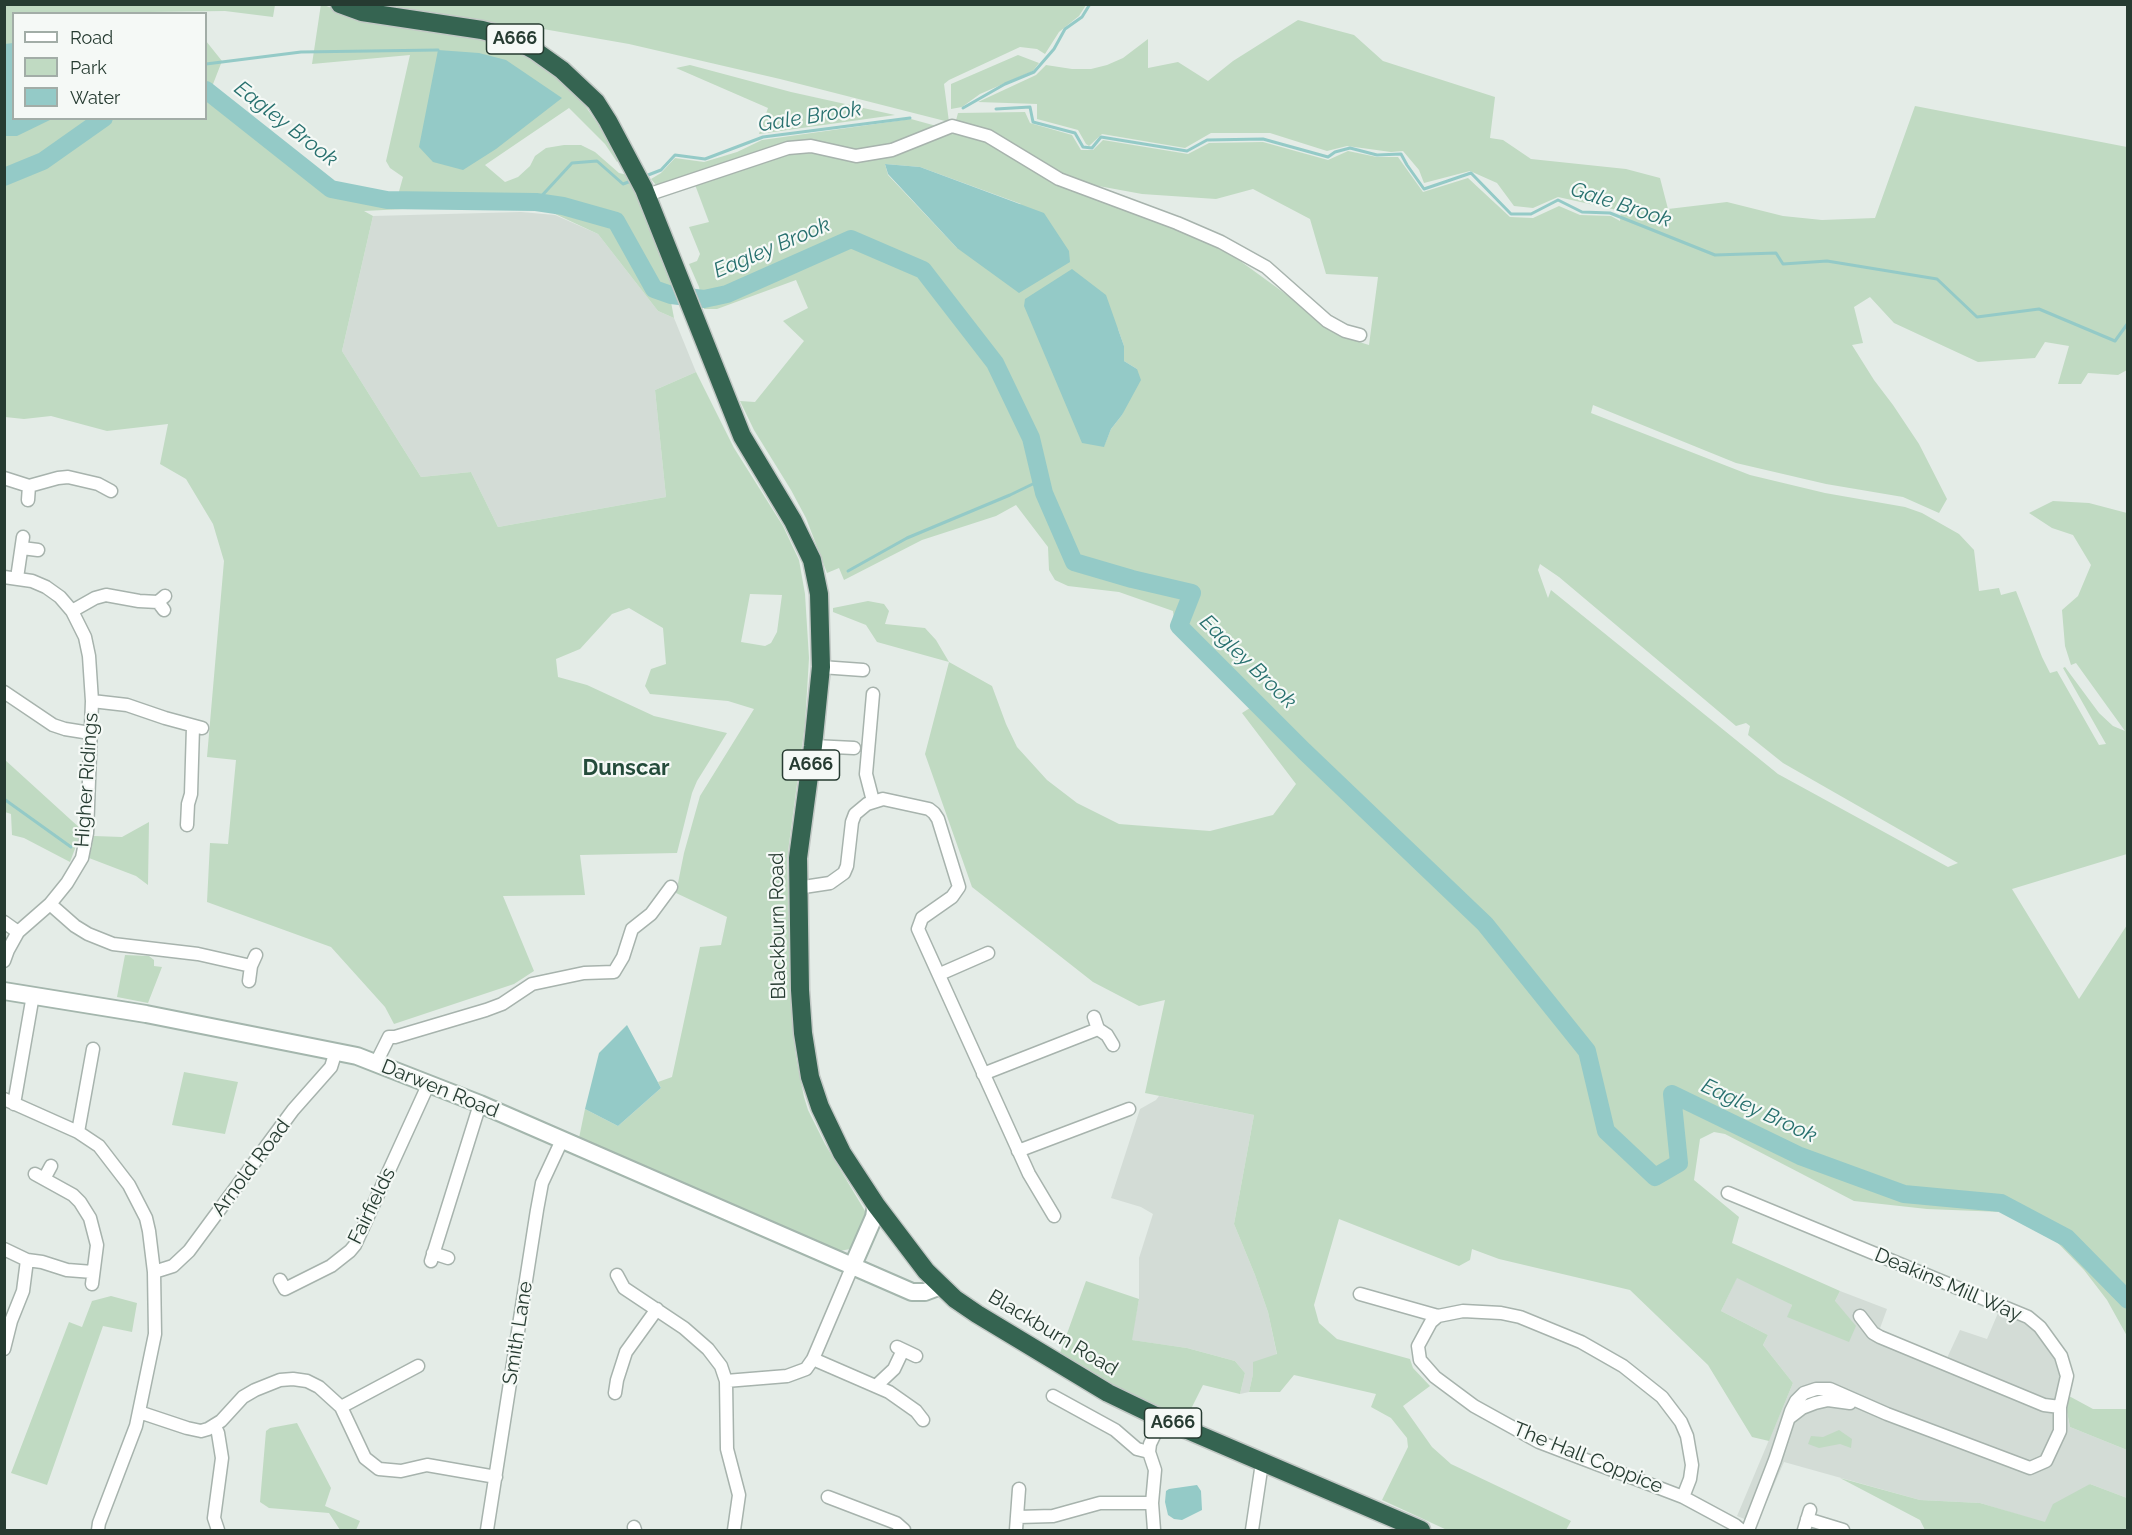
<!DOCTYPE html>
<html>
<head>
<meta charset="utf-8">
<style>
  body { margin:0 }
  #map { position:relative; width:2132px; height:1535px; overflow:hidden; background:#e4ece7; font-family:Raleway,sans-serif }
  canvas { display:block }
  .frame { position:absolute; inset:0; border:6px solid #263b31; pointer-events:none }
  .legend { position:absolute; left:12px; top:12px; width:195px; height:108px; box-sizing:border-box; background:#f5f9f6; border:2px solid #a2ada7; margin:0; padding:8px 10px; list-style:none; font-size:18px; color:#263b31 }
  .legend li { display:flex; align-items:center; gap:12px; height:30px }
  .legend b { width:30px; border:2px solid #a2ada7 }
</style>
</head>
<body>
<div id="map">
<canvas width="2132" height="1535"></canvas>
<div class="frame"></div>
<ul class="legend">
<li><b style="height:8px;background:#fff"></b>Road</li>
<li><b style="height:16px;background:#c0dac2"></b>Park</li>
<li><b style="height:16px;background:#94cac7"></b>Water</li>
</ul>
</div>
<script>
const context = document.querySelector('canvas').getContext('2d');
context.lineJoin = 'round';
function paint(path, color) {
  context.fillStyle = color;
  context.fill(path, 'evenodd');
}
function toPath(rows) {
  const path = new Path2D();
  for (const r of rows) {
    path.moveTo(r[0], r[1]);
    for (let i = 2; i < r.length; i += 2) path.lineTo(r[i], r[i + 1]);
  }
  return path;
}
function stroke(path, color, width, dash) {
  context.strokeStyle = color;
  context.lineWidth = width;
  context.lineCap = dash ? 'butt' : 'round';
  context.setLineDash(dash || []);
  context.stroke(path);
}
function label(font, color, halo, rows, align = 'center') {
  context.font = font + ' Raleway,sans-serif';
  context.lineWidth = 4.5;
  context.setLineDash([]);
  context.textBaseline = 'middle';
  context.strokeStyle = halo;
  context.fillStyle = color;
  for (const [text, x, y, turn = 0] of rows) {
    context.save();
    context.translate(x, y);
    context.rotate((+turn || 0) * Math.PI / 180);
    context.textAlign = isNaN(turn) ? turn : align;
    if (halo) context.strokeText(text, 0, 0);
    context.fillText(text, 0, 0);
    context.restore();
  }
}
paint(toPath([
  [521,212,555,215,598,234,658,311,674,318,696,372,655,390,666,497,498,527,471,472,421,477,342,351,373,216],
  [1159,1096,1254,1115,1234,1224,1255,1275,1268,1312,1277,1355,1253,1374,1249,1392,1240,1394,1245,1373,1235,1361,1187,1348,1131,1340,1139,1299,1139,1258,1153,1214,1141,1207,1111,1198,1140,1109,1156,1100],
  [1737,1277,1792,1305,1788,1316,1835,1301,1840,1291,1887,1309,1879,1331,1947,1358,1960,1330,1987,1339,1998,1313,2028,1325,2036,1331,2057,1362,2059,1370,2059,1391,2069,1396,2066,1407,2070,1427,2127,1450,2127,1498,2090,1484,2045,1523,1980,1503,1920,1500,1784,1462,1757,1524,1737,1516,1793,1383,1763,1345,1768,1335,1721,1311]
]), '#d3dcd6');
paint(toPath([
  [321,4,367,21,412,29,490,36,545,62,581,100,605,134,620,160,617,162,605,144,569,108,485,165,505,182,518,177,530,166,535,156,546,148,564,145,581,145,595,152,619,173,628,175,675,288,656,285,621,215,551,198,398,195,403,177,390,168,386,161,410,55,312,64],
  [5,5,275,5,273,17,225,11,150,12,153,14,14,14,14,118,206,118,206,41,222,61,208,97,321,189,331,194,386,205,482,205,364,211,373,216,342,351,421,477,471,472,498,527,666,497,655,390,696,372,734,448,783,526,799,560,805,594,809,658,805,724,787,859,792,1015,796,1057,804,1097,808,1110,825,1144,865,1211,865,1219,853,1246,850,1249,840,1251,821,1243,579,1138,585,1109,618,1126,661,1088,658,1082,672,1077,700,947,721,945,727,917,676,893,684,853,700,796,754,709,728,701,650,694,645,686,651,669,666,664,663,628,629,608,612,614,580,649,556,659,558,677,587,685,654,716,727,733,697,781,692,793,677,853,580,855,585,895,503,896,534,971,514,984,394,1024,385,1007,331,947,207,902,210,843,228,844,236,760,207,757,224,561,213,524,186,479,160,464,168,424,107,431,51,416,24,419,5,417],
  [750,594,782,595,777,632,771,643,765,646,741,642],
  [353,5,1086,5,1079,16,1059,32,1045,54,1037,49,1020,47,949,80,944,84,949,122,780,79,629,44,526,26,519,28,512,33],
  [1298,20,1354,35,1383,61,1495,97,1490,138,1503,140,1531,159,1626,169,1660,178,1668,209,1727,202,1783,216,1822,220,1875,218,1915,106,2127,147,2127,370,2118,375,2088,373,2081,384,2058,384,2069,346,2045,342,2035,358,1978,362,1894,323,1870,297,1854,307,1863,343,1852,345,1874,380,1893,405,1919,444,1947,499,1939,513,1903,497,1826,484,1736,463,1593,405,1591,413,1750,475,1825,493,1905,507,1922,513,1959,534,1974,550,1979,591,1999,588,2001,595,2016,591,2042,657,2050,673,2057,671,2099,745,2106,744,2063,668,2065,667,2099,713,2113,726,2125,731,2076,663,2071,665,2065,646,2062,610,2078,596,2091,565,2073,535,2052,528,2029,513,2053,501,2089,503,2127,513,2127,854,2012,889,2079,999,2127,925,2127,1336,2107,1300,2084,1270,2051,1236,2002,1212,1927,1209,1854,1201,1725,1134,1714,1132,1700,1139,1694,1180,1739,1217,1732,1243,1840,1291,1835,1301,1856,1326,1849,1342,1787,1317,1792,1305,1737,1278,1721,1311,1768,1335,1763,1345,1793,1383,1769,1441,1752,1437,1708,1365,1630,1290,1499,1259,1472,1249,1470,1260,1459,1266,1339,1219,1314,1305,1319,1323,1337,1339,1410,1359,1413,1368,1430,1386,1403,1406,1432,1447,1451,1464,1571,1521,1566,1530,1447,1530,1382,1500,1408,1447,1407,1438,1391,1418,1371,1407,1376,1394,1294,1375,1280,1392,1249,1392,1253,1374,1253,1362,1277,1354,1268,1312,1255,1275,1234,1224,1254,1115,1145,1093,1165,1000,1139,1006,1093,982,972,887,925,754,949,662,877,642,866,625,833,612,833,608,868,601,884,604,889,611,885,624,925,628,936,640,949,662,992,686,1006,724,1017,747,1047,780,1077,803,1119,824,1210,831,1273,815,1296,784,1242,713,1253,706,1232,682,1225,681,1175,628,1173,611,1119,592,1068,586,1055,580,1049,570,1048,547,1016,505,996,516,922,540,844,580,839,568,827,573,806,518,791,490,754,430,740,401,755,402,804,341,783,321,808,308,796,280,717,309,704,309,699,287,689,264,697,261,700,254,689,227,709,222,694,182,788,151,809,149,856,160,946,131,965,132,1232,255,1309,311,1356,341,1369,345,1378,277,1326,274,1310,219,1253,189,1216,199,1142,194,1082,183,1057,173,955,124,958,113,1025,112,1030,123,1072,135,1081,150,1093,150,1103,140,1188,154,1209,143,1263,142,1328,160,1348,151,1377,157,1398,157,1423,192,1468,178,1510,217,1533,218,1559,206,1580,215,1611,216,1620,221,1621,211,1558,197,1533,208,1514,206,1497,183,1470,171,1424,183,1419,170,1403,151,1391,152,1347,146,1327,151,1270,133,1211,133,1185,148,1102,134,1089,146,1086,144,1078,130,1037,119,1037,104,978,102,1036,75,1046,65,1072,69,1091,69,1107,65,1123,58,1148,39,1148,68,1178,62,1208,81,1233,61],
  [885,164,920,167,1021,204,957,248,888,175],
  [1118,329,1124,346,1124,361,1137,369,1122,415,1111,429,1104,446],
  [1540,564,1559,577,1736,726,1746,723,1750,726,1748,735,1783,763,1958,863,1948,867,1778,774,1551,590,1548,598,1538,570],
  [1018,55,1039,63,1033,71,980,94,962,107,951,109,951,84],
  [690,65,791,92,895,115,759,134,768,108,676,68],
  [911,119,940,127,890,147,857,152,818,144,656,185,651,179,661,173,675,158,704,162,737,152,762,140],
  [538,206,565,210,613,224,649,291,671,302,674,318,658,311,598,234],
  [4,759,82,830,70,862,24,838,12,835,11,814,5,812],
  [149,822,148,885,136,876,89,858,94,836,122,837],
  [125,955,149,956,154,960,154,966,162,967,148,1003,117,997],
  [184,1072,238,1082,225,1134,172,1125],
  [1086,1281,1139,1299,1132,1340,1187,1348,1235,1361,1245,1373,1240,1394,1203,1385,1186,1419,1132,1396,1060,1353],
  [111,1296,137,1303,132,1332,103,1326,47,1485,11,1473,69,1322,82,1327,92,1301],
  [2069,1396,2093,1409,2127,1409,2127,1450,2070,1427,2066,1407],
  [297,1423,331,1488,325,1506,360,1521,356,1530,340,1530,329,1513,269,1508,260,1502,266,1431,270,1428],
  [1839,1430,1852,1439,1851,1448,1840,1444,1819,1448,1808,1444,1811,1436,1823,1437],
  [1840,1478,1920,1500,1980,1503,2045,1522,2053,1504,2090,1484,2127,1498,2127,1530,1925,1530,1920,1520]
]), '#c0dac2');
paint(toPath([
  [13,43,14,118,52,119,17,136,5,136,5,44],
  [438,50,479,53,506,60,562,98,496,149,463,170,433,162,419,147],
  [885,164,920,167,1044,213,1069,251,1070,262,1019,293,957,248,888,174],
  [1072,269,1106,295,1124,346,1124,361,1137,369,1141,380,1122,415,1111,429,1104,447,1082,443,1024,306,1025,299],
  [627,1025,661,1088,618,1126,585,1109,599,1053],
  [1197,1485,1201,1491,1202,1510,1182,1520,1174,1519,1168,1515,1165,1502,1166,1491,1169,1489]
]), '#94cac7');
stroke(toPath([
  [206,64,301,52,438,50],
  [963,108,1005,84,1034,72,1054,49,1065,29,1082,17,1090,4],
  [996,109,1030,107,1033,122,1075,133,1083,147,1092,148,1101,137,1187,151,1207,140,1263,139,1328,157,1335,152,1350,148,1377,155,1401,154,1407,165,1424,189,1471,173,1511,214,1531,214,1558,200,1582,212,1610,213,1715,255,1776,253,1783,264,1827,261,1937,279,1977,317,2039,309,2115,341,2128,323],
  [643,177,661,170,675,155,705,159,763,137,910,118],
  [536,202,572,163,597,161,623,184,631,181],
  [848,571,907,538,1010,495,1041,480],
  [4,799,71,847]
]), '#94cac7', 3);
stroke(toPath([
  [206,90,331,189,387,200,536,202,563,206,616,221,654,289,671,295,704,299,727,294,851,239,923,270,995,363,1031,438,1044,493,1074,562,1132,579,1192,593,1179,626,1304,751,1485,924,1587,1051,1606,1131,1655,1177,1679,1163,1672,1094,1800,1156,1904,1194,2001,1203,2067,1238,2128,1300],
  [4,177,43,161,104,118]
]), '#94cac7', 18);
const street = toPath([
  [647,195,788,148,811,146,856,156,892,150,952,126,988,136,1059,179,1177,223,1221,242,1266,267,1327,321,1345,331,1360,335],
  [4,478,29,486,58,478,68,477,98,484,111,491],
  [28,500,29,486],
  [22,548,38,550],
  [4,577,32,581,46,587,60,597,72,611,85,637,89,656,92,701,87,833,82,858,67,883,50,904,18,932,8,950,4,961],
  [17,578,23,537],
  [164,610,158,602,165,596],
  [72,611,95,598,106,595,139,601,158,602],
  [821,667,863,670],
  [4,692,53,725,65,729,90,733],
  [873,694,866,774,873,801],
  [92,701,127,705,165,718,202,728],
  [813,746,854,748],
  [187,825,188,804,191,794,193,727],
  [797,888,830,883,844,873,847,866,852,822,855,814,867,804,883,799,929,809,934,813,938,819,959,887,952,897,922,918,918,929,1029,1174,1054,1216],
  [50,904,75,926,88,934,113,944,198,954,251,966],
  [4,922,18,932],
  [940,974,988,953],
  [249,981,251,966,256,955],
  [1094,1017,1098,1029],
  [376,1063,389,1037,395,1037,486,1010,502,1004,532,984,584,973,614,972,623,957,632,929,651,914,671,887],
  [983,1074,1098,1029,1107,1035,1113,1045],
  [4,1099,78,1132,99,1146,129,1185,146,1218,149,1231,154,1272,155,1334,136,1426,99,1523,98,1530],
  [14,1104,33,995],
  [78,1132,93,1049],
  [1018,1151,1129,1109],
  [35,1174,73,1195,80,1202,90,1218,97,1245,92,1284],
  [44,1179,51,1166],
  [1728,1193,2028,1317,2040,1327,2061,1356,2067,1376,2060,1407,2060,1431,2046,1461,2030,1468,1887,1414,1830,1389,1816,1389,1804,1393,1796,1401,1791,1411,1775,1460,1748,1530],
  [4,1249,27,1260,42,1262,67,1270,93,1272],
  [433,1253,448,1258],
  [431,1261,480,1104],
  [154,1272,173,1266,189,1251,293,1110,331,1067,336,1051],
  [617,1275,624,1288,684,1328,708,1349,721,1366,726,1381,727,1449,739,1495,734,1530],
  [280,1280,285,1289,331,1266,350,1251,355,1245,429,1083],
  [1360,1294,1438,1316],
  [1860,1316,1873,1333,1880,1337,2044,1405,2060,1407],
  [897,1347,916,1356],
  [4,1349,11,1321,23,1291,27,1260],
  [813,1359,889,1392,916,1411,923,1420],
  [726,1381,787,1376,806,1369,813,1359,853,1265],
  [877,1385,894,1369,903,1350],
  [615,1393,617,1380,626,1352,657,1309],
  [1053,1396,1115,1430,1137,1449,1149,1452],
  [341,1407,418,1366],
  [139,1412,187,1428,201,1431,208,1429,221,1421,243,1397,255,1390,280,1380,293,1379,307,1381,319,1387,341,1407,365,1458,379,1469,401,1471,427,1465,496,1477],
  [1789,1418,1802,1408,1815,1403,1828,1400,1850,1403],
  [215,1426,218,1433,222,1458,214,1518,218,1530],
  [828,1497,896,1523,904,1530],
  [1683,1497,1690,1479,1692,1465,1687,1436,1681,1422,1662,1397,1623,1366,1581,1342,1520,1317,1501,1313,1463,1311,1438,1316,1431,1322,1418,1346,1420,1360,1435,1377,1474,1406,1539,1442,1683,1497,1735,1525,1741,1530],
  [1018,1517,1053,1516,1100,1503,1152,1503],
  [1807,1519,1843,1530],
  [634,1527,635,1530],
  [487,1530,537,1210,542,1183,562,1140],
  [1016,1530,1019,1489],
  [1154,1530,1152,1503,1155,1470,1149,1452,1150,1444,1162,1419],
  [1252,1530,1262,1463],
  [1804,1530,1810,1510]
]);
const secondary = toPath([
  [4,991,146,1014,357,1056,480,1104,912,1292,925,1292,941,1286],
  [853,1265,874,1217,876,1205]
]);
const highway = toPath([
  [340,4,362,12,482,30,512,38,534,50,562,70,596,102,608,121,644,189,742,436,793,521,812,560,819,594,821,667,813,746,798,858,800,990,803,1033,810,1077,820,1107,842,1153,876,1205,926,1271,955,1299,977,1314,1108,1393,1162,1419,1421,1530]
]);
stroke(street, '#a7b3ad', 15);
stroke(secondary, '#a4b6ad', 20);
stroke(highway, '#c2c8c5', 21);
stroke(street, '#fff', 12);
stroke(secondary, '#fff', 16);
stroke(highway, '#356451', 18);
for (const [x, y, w] of [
  [515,39,57],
  [811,765,57],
  [1173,1423,57]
]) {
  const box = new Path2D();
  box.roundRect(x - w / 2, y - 15, w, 30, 4.5);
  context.fillStyle = '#f5f9f6';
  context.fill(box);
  stroke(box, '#263b31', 1.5);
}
label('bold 18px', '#263b31', null, [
  ["A666",515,39],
  ["A666",811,765],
  ["A666",1173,1423]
]);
label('20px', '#263b31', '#f5f9f6', [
  ["Higher Ridings",87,780,-86],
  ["Blackburn Road",778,926,-91],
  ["Darwen Road",440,1089,22],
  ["Arnold Road",251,1168,-53],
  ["Fairfields",372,1206,-64],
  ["Deakins Mill Way",1948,1285,23],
  ["Smith Lane",518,1333,-81],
  ["Blackburn Road",1053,1333,31],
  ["The Hall Coppice",1588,1458,22]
]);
label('italic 21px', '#27706e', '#f5f9f6', [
  ["Gale Brook",810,117,-9],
  ["Eagley Brook",286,124,38],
  ["Gale Brook",1621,205,18],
  ["Eagley Brook",772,248,-23],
  ["Eagley Brook",1248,662,44],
  ["Eagley Brook",1759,1111,25]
]);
label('bold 22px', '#244b3a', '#f5f9f6', [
  ["Dunscar",626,768]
]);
</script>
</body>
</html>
